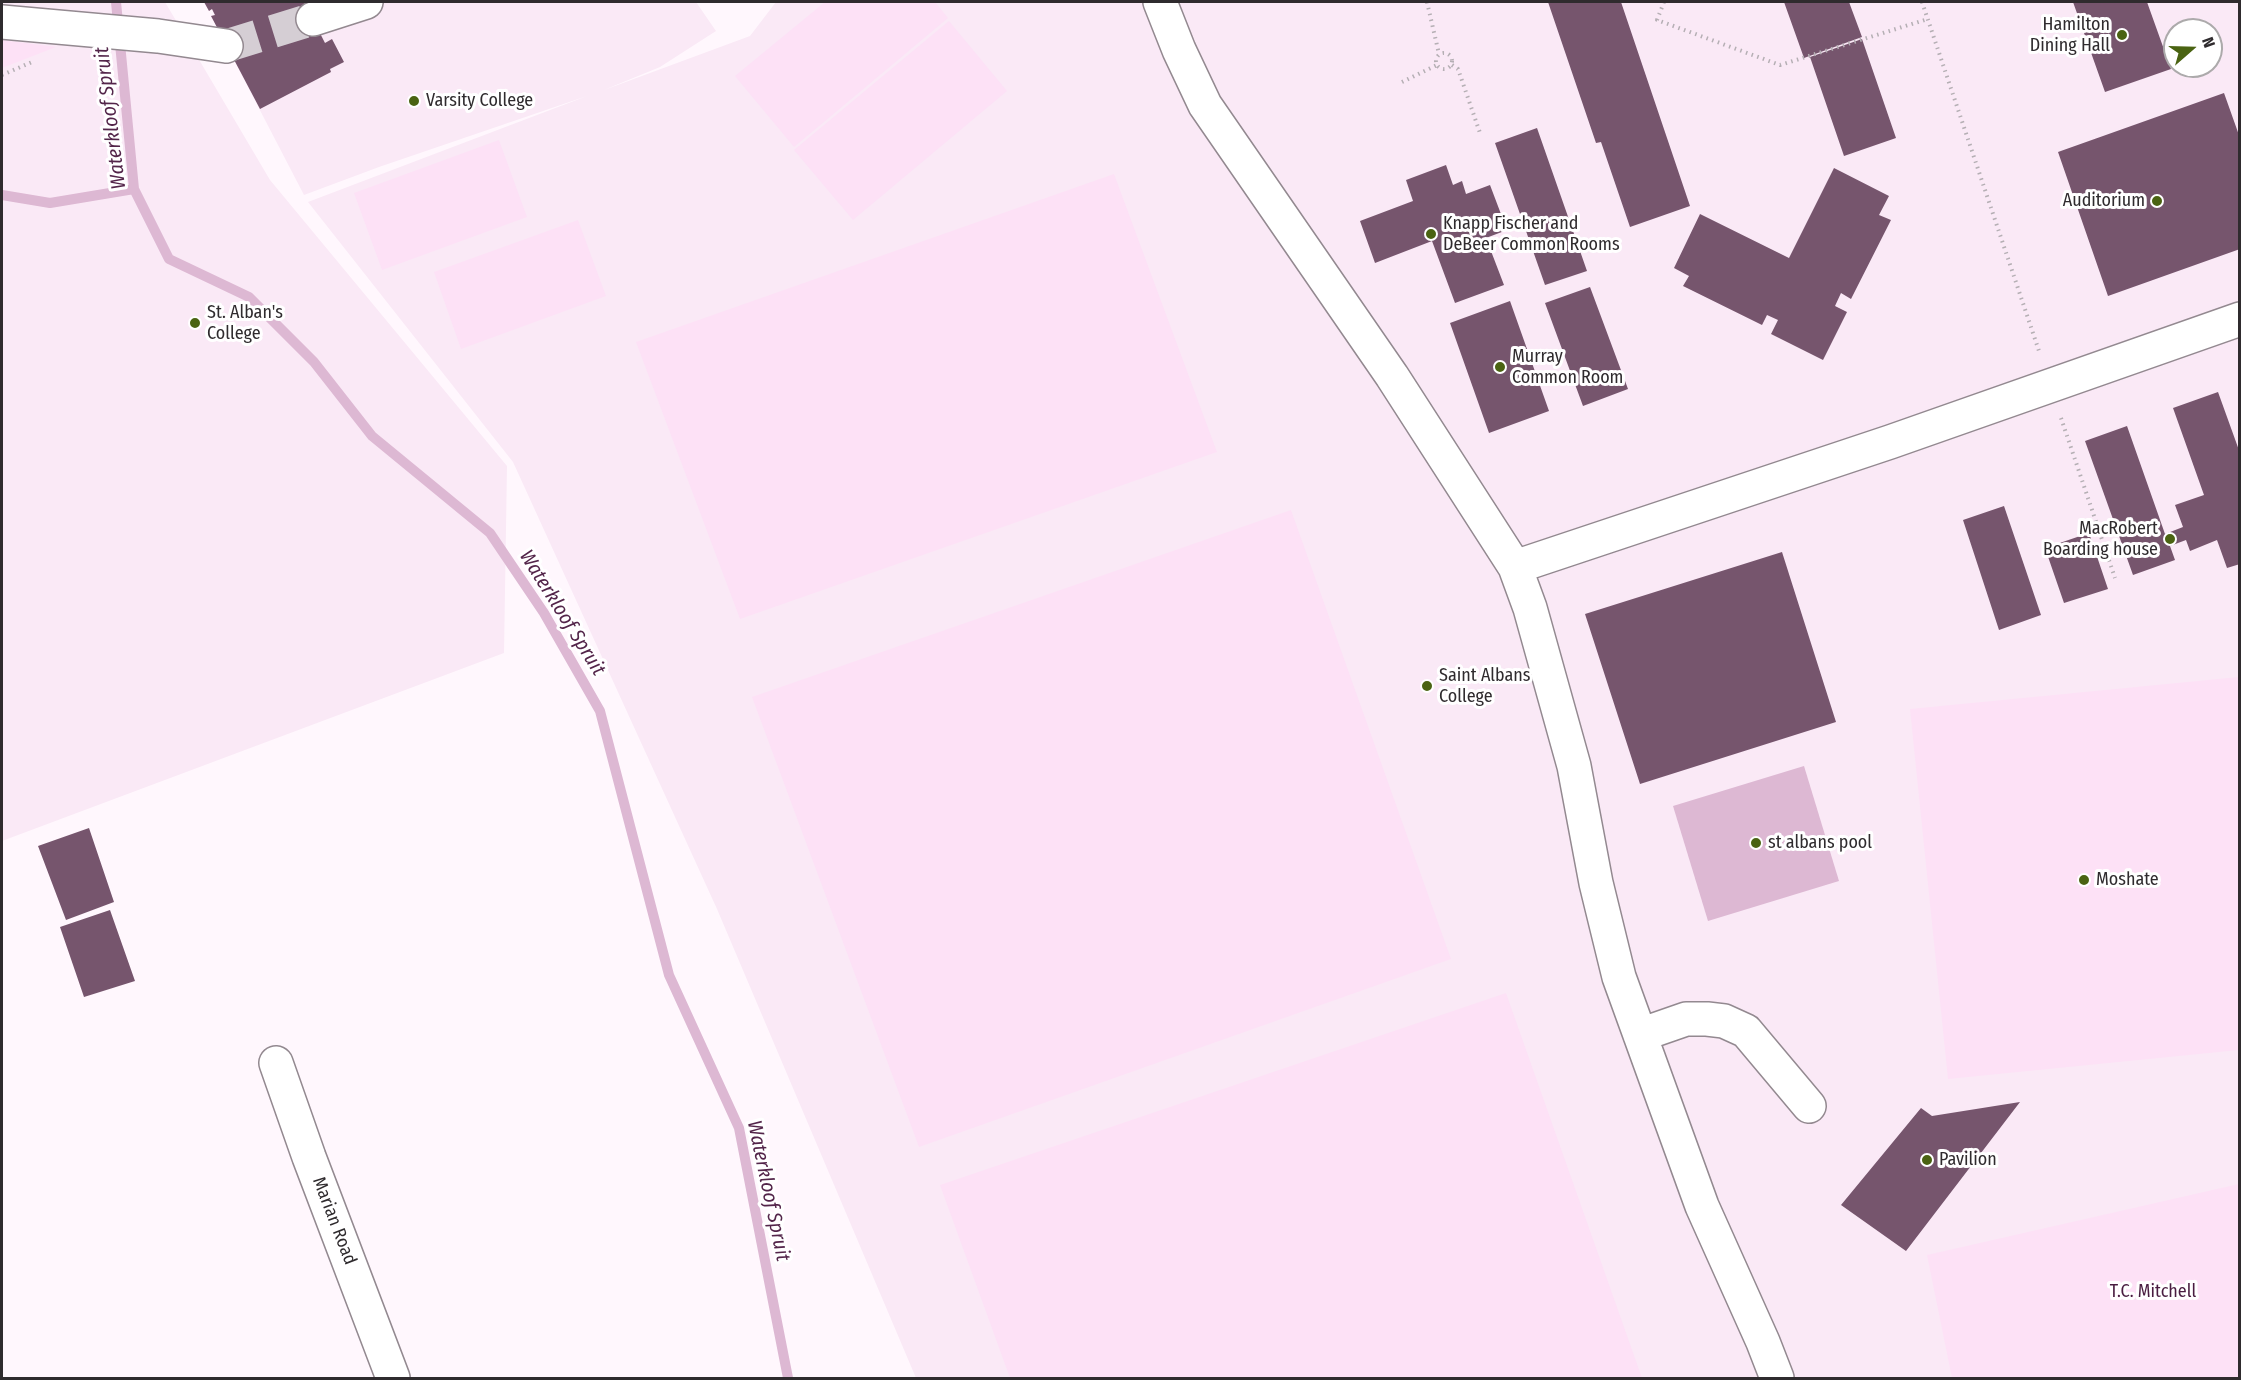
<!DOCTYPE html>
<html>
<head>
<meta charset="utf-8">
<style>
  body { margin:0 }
  #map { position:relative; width:2241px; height:1380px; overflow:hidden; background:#fff7fd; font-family:"Fira Sans Condensed",sans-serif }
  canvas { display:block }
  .frame { position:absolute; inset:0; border:3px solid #2f2b2e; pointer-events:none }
  .north { position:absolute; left:2163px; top:18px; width:60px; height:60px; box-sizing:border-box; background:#fff; border:2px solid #acaaab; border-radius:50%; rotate:70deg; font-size:16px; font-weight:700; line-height:24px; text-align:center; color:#2f2b2e }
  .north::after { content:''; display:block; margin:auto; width:21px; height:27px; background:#4a6312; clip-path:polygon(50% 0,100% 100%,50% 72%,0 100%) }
</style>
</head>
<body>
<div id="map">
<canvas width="2241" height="1380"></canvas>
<div class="frame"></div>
<div class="north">N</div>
</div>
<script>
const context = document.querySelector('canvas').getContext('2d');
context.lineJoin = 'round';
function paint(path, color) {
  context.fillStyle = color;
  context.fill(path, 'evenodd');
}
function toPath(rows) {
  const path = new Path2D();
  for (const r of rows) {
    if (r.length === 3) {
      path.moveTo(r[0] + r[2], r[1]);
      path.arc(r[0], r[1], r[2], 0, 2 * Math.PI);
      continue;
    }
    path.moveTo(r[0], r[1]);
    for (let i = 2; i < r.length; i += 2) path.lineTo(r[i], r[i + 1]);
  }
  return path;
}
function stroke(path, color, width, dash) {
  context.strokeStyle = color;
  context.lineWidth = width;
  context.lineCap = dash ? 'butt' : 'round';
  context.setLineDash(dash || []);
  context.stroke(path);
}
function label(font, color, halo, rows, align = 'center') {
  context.font = font + ' "Fira Sans Condensed",sans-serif';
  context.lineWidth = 6;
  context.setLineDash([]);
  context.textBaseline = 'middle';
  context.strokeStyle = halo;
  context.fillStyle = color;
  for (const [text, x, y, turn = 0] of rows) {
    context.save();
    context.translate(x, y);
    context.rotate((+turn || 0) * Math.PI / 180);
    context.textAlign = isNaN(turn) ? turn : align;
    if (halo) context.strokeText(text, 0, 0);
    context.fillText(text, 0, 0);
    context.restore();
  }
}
paint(toPath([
  [2,2,165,2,270,180,507,466,504,653,2,841],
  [204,2,696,2,716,31,660,67,604,90,750,36,776,2,2239,2,2239,1378,916,1378,717,909,513,462,308,202,587,96,379,167,304,195,211,16,214,15,212,9,209,11],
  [2175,30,2211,30,2211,66,2175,66]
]), '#fae9f6');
paint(toPath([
  [825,2,935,2,948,18,794,147,735,76],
  [949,21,1007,91,853,220,794,150],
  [2,40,56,47,2,68],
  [499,140,527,217,382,270,354,193],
  [1114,174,1217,452,740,619,636,342],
  [578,220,606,296,461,349,434,272],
  [1291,510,1451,959,919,1147,752,697],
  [2239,677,2239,1050,1948,1079,1910,709],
  [1506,993,1642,1378,1010,1378,940,1185],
  [2239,1184,2239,1378,1952,1378,1927,1255]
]), '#fde1f6');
paint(toPath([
  [1804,766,1839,881,1708,921,1673,806]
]), '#ddb8d3');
stroke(toPath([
  [116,2,134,189,169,259,249,297,314,362,372,436,490,533,544,613,600,711,669,975,739,1128,788,1378],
  [2,195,50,203,134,189]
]), '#ddb8d3', 10);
paint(toPath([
  [204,2,304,2,325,43,332,39,344,62,330,69,331,72,260,109,211,16,215,15,212,9,209,11],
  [1548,2,1621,2,1690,206,1630,227,1601,142,1596,143],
  [1784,2,1849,2,1862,37,1804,58],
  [2073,2,2147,2,2171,69,2105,92],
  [1862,39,1896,138,1844,156,1810,57],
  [2224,93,2240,138,2240,249,2108,296,2058,152],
  [1537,128,1587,271,1545,285,1495,143],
  [1446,165,1453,185,1462,181,1466,194,1490,185,1507,230,1486,238,1504,285,1455,303,1432,241,1375,263,1360,221,1413,201,1406,180],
  [1834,168,1889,196,1879,215,1891,220,1851,299,1841,293,1835,306,1847,312,1823,360,1771,334,1778,320,1767,315,1762,325,1683,286,1689,276,1674,268,1700,214,1789,258],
  [1590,287,1628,389,1583,406,1545,303],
  [1510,301,1549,411,1489,433,1450,323],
  [2218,392,2240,453,2240,564,2227,568,2217,540,2190,551,2186,540,2170,546,2175,560,2133,575,2085,441,2127,426,2165,534,2183,527,2175,505,2204,495,2173,408],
  [2004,506,2041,615,1999,630,1963,520],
  [2089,533,2108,589,2064,603,2045,548],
  [1782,552,1836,722,1640,784,1585,614],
  [89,828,114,902,66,920,38,846],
  [110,910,135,981,84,997,60,927],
  [2020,1102,1906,1251,1841,1205,1921,1108,1932,1116]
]), '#76556d');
stroke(toPath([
  [226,46,313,19]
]), '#d5ced4', 33, [33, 16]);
const minor = toPath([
  [1160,2,1179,50,1205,105,1392,376,1515,567,1530,608,1574,766,1596,883,1619,977,1702,1206,1763,1342,1777,1378],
  [313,19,366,2],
  [2,22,158,36,226,46],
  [1515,567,1890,442,2240,319],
  [1640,1035,1686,1019,1707,1019,1724,1021,1746,1031,1809,1106],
  [276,1063,309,1157,393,1378]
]);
stroke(minor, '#938990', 36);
stroke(toPath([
  [1427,2,1439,54],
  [1664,2,1657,20,1780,65,1928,19],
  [1922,2,2040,354],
  [1444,61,8],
  [1452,65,1458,69,1480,133],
  [2,75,32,62],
  [1402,82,1437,65],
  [2061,418,2115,578]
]), '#b5afb4', 4, [1.5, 4.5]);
stroke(minor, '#fff', 33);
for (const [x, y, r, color] of [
  [2122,35,6,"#4a6312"],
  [414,101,6,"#4a6312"],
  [2157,201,6,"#4a6312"],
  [1431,234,6,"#4a6312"],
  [195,323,6,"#4a6312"],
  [1500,367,6,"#4a6312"],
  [2170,539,6,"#4a6312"],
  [1427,686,6,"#4a6312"],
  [1756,843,6,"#4a6312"],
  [2084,880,6,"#4a6312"],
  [1927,1160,6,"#4a6312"]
]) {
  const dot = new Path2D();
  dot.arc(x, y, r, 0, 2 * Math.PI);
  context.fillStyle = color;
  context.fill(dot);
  stroke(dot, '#fff', 2);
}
label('18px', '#2f2b2e', '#fff', [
  ["Hamilton",2110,25,"right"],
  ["Dining Hall",2110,46,"right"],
  ["Varsity College",426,101],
  ["Auditorium",2145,201,"right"],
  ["Knapp Fischer and",1443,224],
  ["DeBeer Common Rooms",1443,245],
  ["St. Alban's",207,313],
  ["College",207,334],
  ["Murray",1512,357],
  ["Common Room",1512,378],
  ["MacRobert",2158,529,"right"],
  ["Boarding house",2158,550,"right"],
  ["Saint Albans",1439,676],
  ["College",1439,697],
  ["st albans pool",1768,843],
  ["Moshate",2096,880],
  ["Pavilion",1939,1160]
], 'left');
label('18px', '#2f2b2e', '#fff', [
  ["Marian Road",334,1221,69]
]);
label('18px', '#491c40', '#fff', [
  ["T.C. Mitchell",2153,1292]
]);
label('italic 20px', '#53254a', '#fff', [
  ["Waterkloof Spruit",111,118,-97],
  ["Waterkloof Spruit",562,613,58],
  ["Waterkloof Spruit",768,1191,78]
]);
</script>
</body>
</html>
